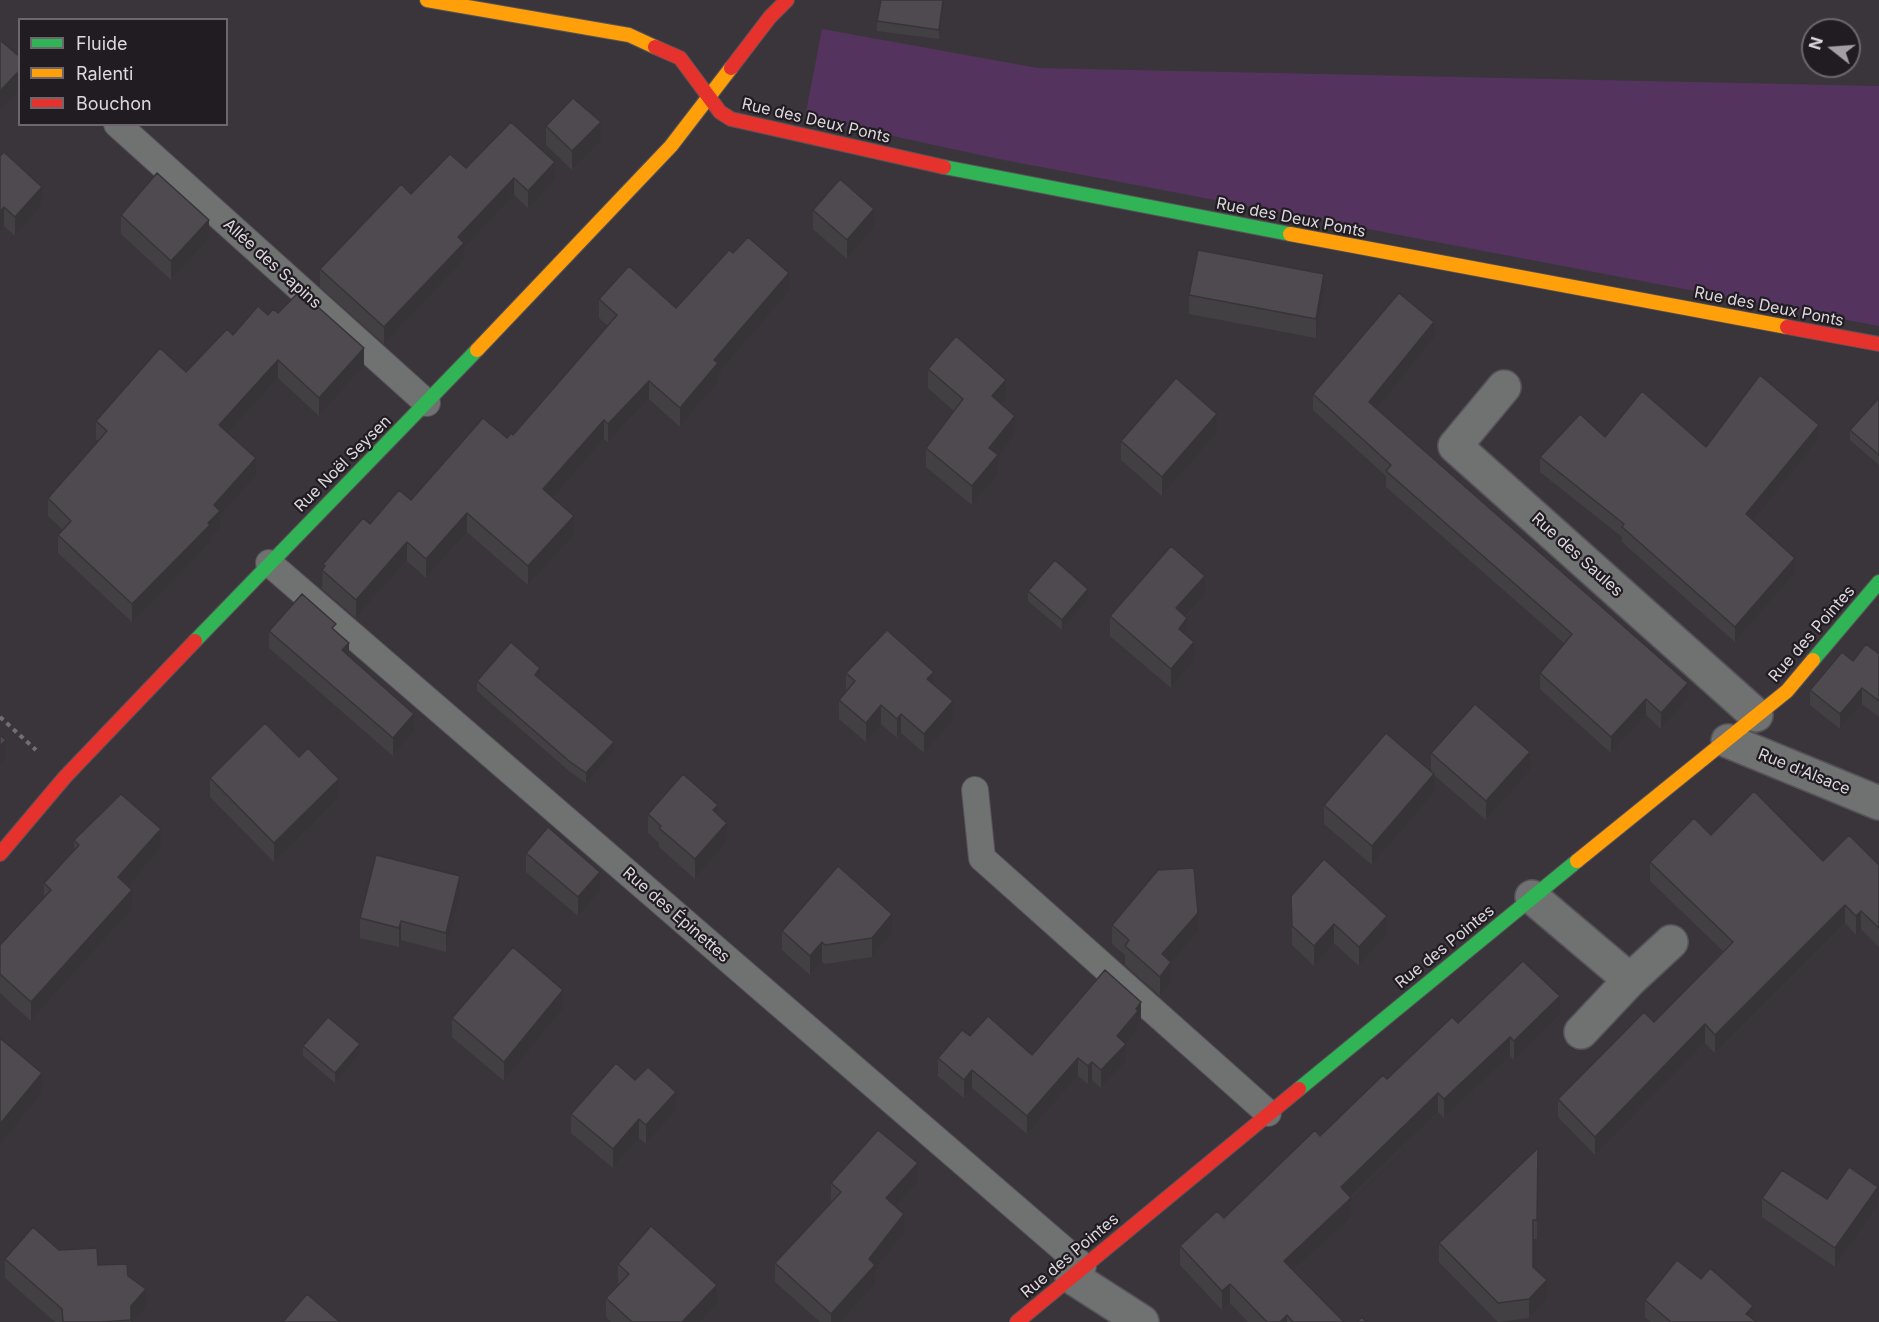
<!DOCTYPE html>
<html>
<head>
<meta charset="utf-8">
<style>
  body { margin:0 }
  #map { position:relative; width:1879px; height:1322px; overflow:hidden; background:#3a353b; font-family:Inter,sans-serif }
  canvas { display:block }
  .legend { position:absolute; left:18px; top:18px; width:210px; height:108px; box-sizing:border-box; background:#201c21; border:2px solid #6b676d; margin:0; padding:8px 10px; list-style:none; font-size:18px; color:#dcd8de }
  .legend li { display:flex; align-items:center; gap:12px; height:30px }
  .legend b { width:30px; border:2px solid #6b676d }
  .north { position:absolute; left:1801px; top:18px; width:60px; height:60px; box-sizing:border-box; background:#201c21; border:2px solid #6b676d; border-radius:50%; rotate:287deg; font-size:16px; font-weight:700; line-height:24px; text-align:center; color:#dcd8de }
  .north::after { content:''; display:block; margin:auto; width:21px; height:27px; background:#a39fa5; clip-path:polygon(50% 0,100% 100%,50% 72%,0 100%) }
</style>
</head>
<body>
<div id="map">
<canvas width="1879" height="1322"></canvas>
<ul class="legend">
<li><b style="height:8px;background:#30b455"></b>Fluide</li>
<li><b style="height:8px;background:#ff9f0a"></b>Ralenti</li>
<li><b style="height:8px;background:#e5322d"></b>Bouchon</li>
</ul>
<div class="north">N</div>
</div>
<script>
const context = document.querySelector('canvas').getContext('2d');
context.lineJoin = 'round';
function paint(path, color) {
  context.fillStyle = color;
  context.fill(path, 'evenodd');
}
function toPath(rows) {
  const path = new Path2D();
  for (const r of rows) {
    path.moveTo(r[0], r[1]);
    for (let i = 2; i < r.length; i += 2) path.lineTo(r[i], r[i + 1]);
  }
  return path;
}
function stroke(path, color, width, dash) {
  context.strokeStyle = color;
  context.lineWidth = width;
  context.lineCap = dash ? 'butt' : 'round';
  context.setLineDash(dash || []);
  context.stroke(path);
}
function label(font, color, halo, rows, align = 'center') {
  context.font = font + ' Inter,sans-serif';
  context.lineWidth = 4.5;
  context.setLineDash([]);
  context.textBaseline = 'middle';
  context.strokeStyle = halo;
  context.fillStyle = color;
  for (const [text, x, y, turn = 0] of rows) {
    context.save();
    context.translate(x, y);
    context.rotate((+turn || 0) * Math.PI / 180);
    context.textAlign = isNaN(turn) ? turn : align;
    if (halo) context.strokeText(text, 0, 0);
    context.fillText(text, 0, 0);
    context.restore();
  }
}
paint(toPath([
  [822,29,1038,68,1879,86,1879,326,999,159,805,117]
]), '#54345e');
const lane = toPath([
  [117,124,427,403],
  [269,563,1083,1266],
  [975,790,982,858,1268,1113]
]);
const street = toPath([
  [1504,387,1455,446,1756,715],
  [1728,741,1879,803],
  [1532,897,1630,980,1581,1032],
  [1630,980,1671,942],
  [1072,1277,1142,1322]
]);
const fast = toPath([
  [944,167,1290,234],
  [195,641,477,350],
  [1813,660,1879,582],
  [1299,1089,1577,861]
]);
const slow = toPath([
  [427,0,629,35,655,47],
  [1290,234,1787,327],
  [477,350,671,146,731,68],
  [1577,861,1787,691,1813,660]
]);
const jam = toPath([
  [655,47,680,58,720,112,731,119,944,167],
  [731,68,770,17,787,0],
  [1787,327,1879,344],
  [0,854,65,777,195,641],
  [1017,1322,1299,1089]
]);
stroke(lane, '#565358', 28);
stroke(street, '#565358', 36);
stroke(fast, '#565358', 16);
stroke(slow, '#565358', 16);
stroke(jam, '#565358', 16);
stroke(toPath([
  [0,717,36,750]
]), '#707072', 4, [4.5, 4.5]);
stroke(lane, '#707171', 26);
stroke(street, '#707171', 33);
stroke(fast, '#30b455', 14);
stroke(slow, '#ff9f0a', 14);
stroke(jam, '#e5322d', 14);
paint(toPath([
  [881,0,945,0,939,39,877,31,877,21],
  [546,126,601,141,572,170,546,145],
  [0,156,42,206,15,236,4,226],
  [466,168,555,180,528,208,514,195,464,248,464,260,384,344,320,287,320,269,411,194],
  [813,210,874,228,847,259,813,229],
  [121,215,209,239,171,280,121,234],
  [789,292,718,374,718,382,680,427,649,399,608,442,604,439,552,497,574,535,528,585,467,532,426,578,407,561,356,618,322,589,323,564,370,524,411,500,507,438,513,435,608,326,599,318,599,299,676,308],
  [1324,294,1316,338,1189,314,1189,295],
  [278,313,364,366,319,416,278,378,228,433,256,476,220,516,220,529,210,538,210,543,132,622,58,553,58,535,63,530,48,516,48,498,98,441,96,439,96,421,186,372,233,335,268,315],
  [1434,338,1376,409,1688,699,1661,729,1646,715,1611,753,1540,689,1540,673,1564,643,1386,487,1386,476,1313,410,1313,394],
  [928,369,1006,399,1001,404,1015,435,998,455,998,475,972,505,926,467,926,448,954,411,928,388],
  [1879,398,1879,465,1850,440,1850,430],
  [1217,433,1162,496,1121,460,1121,441],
  [1605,437,1706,447,1819,439,1753,520,1795,573,1735,642,1622,542,1622,537,1540,472,1540,457],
  [1028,591,1088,599,1062,630,1028,601],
  [1205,595,1186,617,1187,637,1194,661,1171,688,1110,636,1110,616],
  [269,631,336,631,349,657,414,732,393,756,269,648],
  [1879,654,1879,717,1862,704,1840,729,1810,705,1810,690,1853,661],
  [846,673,934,685,953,721,924,753,901,733,897,738,881,724,866,742,839,719,839,700,846,692],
  [540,678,540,679,614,752,586,783,569,771,477,691,477,681],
  [1431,753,1530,771,1486,820,1434,775,1434,793,1372,865,1324,824,1324,805,1431,771],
  [210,778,339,798,274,862,210,797],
  [648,814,727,842,695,879,659,847,659,843,648,833],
  [1711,835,1823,861,1879,865,1879,947,1861,929,1856,935,1845,923,1715,1053,1705,1043,1595,1155,1558,1117,1558,1099,1654,1022,1723,951,1650,881,1650,862],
  [74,840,161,848,127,886,132,909,31,1021,0,993,0,945,44,898,44,883,74,850],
  [526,853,600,891,578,916,526,872],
  [460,895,446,952,401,940,399,947,360,938,360,918],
  [1291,896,1387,935,1359,966,1334,943,1314,966,1292,945],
  [1112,925,1198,932,1171,963,1171,981,1160,996,1125,965,1125,955,1112,944],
  [782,931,892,933,872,957,825,964,822,961,810,975,782,950],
  [563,1009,504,1081,452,1037,452,1018],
  [1560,1015,1514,1060,1510,1056,1444,1118,1438,1112,1351,1197,1351,1217,1294,1271,1344,1322,1248,1322,1230,1303,1222,1310,1180,1265,1180,1246,1224,1218,1387,1079,1458,1023],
  [1141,1020,1138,1024,1138,1029,1126,1044,1126,1062,1101,1088,1092,1080,1088,1084,1078,1076,1027,1134,972,1088,964,1098,938,1076,938,1058,970,1036,1032,1055],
  [303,1046,360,1054,335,1083,303,1056],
  [635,1080,676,1111,646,1144,639,1138,613,1168,571,1133,571,1114],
  [1538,1148,1537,1239,1533,1239,1533,1267,1547,1299,1529,1318,1498,1322,1439,1262,1439,1243],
  [918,1182,896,1207,904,1233,875,1270,875,1284,841,1322,820,1322,775,1282,775,1263,831,1202,831,1183],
  [1762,1198,1827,1199,1878,1206,1835,1267,1762,1217],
  [59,1250,128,1276,146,1308,133,1322,55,1322,5,1278,5,1259],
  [618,1264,717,1304,700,1322,611,1322,606,1317,606,1298,619,1284,618,1283],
  [1701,1279,1753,1319,1757,1322,1651,1322,1645,1317,1645,1300]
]), '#434044');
paint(toPath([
  [943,0,945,0,939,39,939,30],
  [20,70,20,89,0,110,0,91],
  [601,122,601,141,572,170,572,151],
  [555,162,555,180,528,208,528,191],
  [514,178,514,195,464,248,464,260,384,344,384,327,458,237],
  [42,187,42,206,15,236,15,217],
  [4,207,4,226,0,231,0,212],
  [874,209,874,228,847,259,847,240],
  [209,220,209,239,171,280,171,261],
  [789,273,789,292,718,374,718,382,680,427,680,408,714,360],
  [1324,274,1324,294,1316,338,1316,319],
  [1434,322,1434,338,1369,418,1369,402],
  [364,348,364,366,319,416,319,398],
  [278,360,278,378,219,443,219,425],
  [1006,380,1006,399,992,415,992,396],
  [649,381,649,399,608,442,608,424],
  [1217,414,1217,433,1162,496,1162,477],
  [1015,416,1015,435,997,457,998,455,998,475,972,505,972,486,989,448],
  [604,420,604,439,543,508,543,489],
  [1819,425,1819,439,1746,529,1746,514],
  [256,458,256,476,220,516,220,529,210,538,210,543,132,622,132,604,208,523,214,505],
  [467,513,467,532,426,578,426,559],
  [574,516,574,535,528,585,528,566],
  [407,542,407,561,356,618,356,600],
  [1795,558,1795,573,1735,642,1735,627],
  [1205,576,1205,595,1176,627,1176,608],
  [1088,589,1088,599,1062,630,1062,620],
  [1187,618,1187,637,1179,629],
  [1194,642,1194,661,1171,688,1171,669],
  [349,643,349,660,342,650],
  [540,668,540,678,535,685,535,675],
  [934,672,934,691,927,679],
  [1688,683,1688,699,1661,729,1661,713],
  [1862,688,1862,704,1840,729,1840,714],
  [1646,699,1646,715,1611,753,1611,737],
  [953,701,953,721,924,753,924,734],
  [881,705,881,724,866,742,866,723],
  [414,714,414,732,393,756,393,738],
  [901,714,901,733,897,738,897,719],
  [6,740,6,757,0,764,0,746],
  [614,742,614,752,586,783,586,773],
  [1530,752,1530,771,1486,820,1486,801],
  [1434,774,1434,793,1372,865,1372,846],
  [339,779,339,798,274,862,274,843],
  [718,805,718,824,713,810],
  [727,823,727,842,695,879,695,859],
  [161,829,161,848,118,897,118,877],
  [600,872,600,891,578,916,578,897],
  [460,876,460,895,446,952,446,933],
  [132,890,132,909,31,1021,31,1002],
  [1845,905,1845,923,1715,1053,1715,1035],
  [1861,911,1861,929,1856,935,1856,916],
  [1198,913,1198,932,1171,963,1171,981,1160,996,1160,977,1162,954],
  [892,914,892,933,872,957,872,938],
  [1387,916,1387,935,1359,966,1359,947],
  [401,921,401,940,399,947,399,928],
  [1334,924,1334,943,1314,966,1314,946],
  [822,942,822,961,810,975,810,956],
  [563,990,563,1009,504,1081,504,1062],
  [1560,996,1560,1015,1514,1060,1514,1041],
  [1141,1002,1141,1020,1138,1024,1138,1029,1126,1044,1126,1062,1101,1088,1101,1070,1117,1036],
  [1705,1024,1705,1043,1595,1155,1595,1137],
  [1510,1037,1510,1056,1444,1118,1444,1099],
  [360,1044,360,1054,335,1083,335,1073],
  [1078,1058,1078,1076,1027,1134,1027,1116],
  [1092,1062,1092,1080,1088,1084,1088,1066],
  [972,1070,972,1088,964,1098,964,1080],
  [42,1073,42,1093,0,1143,0,1124],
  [676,1092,676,1111,646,1144,646,1125],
  [1438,1093,1438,1112,1341,1206,1341,1187],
  [639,1119,639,1138,613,1168,613,1149],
  [918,1163,918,1182,886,1218,886,1198],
  [1878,1187,1878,1206,1835,1267,1835,1248],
  [1351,1198,1351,1217,1284,1280,1284,1261],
  [904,1214,904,1233,875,1270,875,1284,841,1322,831,1322,831,1314,869,1259],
  [1547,1280,1547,1299,1529,1318,1529,1299],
  [1230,1284,1230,1303,1222,1310,1222,1291],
  [717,1285,717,1304,700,1322,682,1322],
  [146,1289,146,1308,133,1322,131,1322,131,1306],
  [1753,1306,1753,1322,1746,1314],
  [1287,1315,1287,1322,1280,1322]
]), '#373437');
const building = toPath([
  [881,0,943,0,939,30,877,21,881,0],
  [0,40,20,57,20,70,0,91,0,40],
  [573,98,601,122,572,151,546,126,573,98],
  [511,122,555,162,528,191,514,178,458,237,464,243,384,327,320,269,401,184,411,194,450,154,466,168,511,122],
  [4,152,42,187,15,217,4,207,0,212,0,156,4,152],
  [157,173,209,220,171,261,121,215,157,173],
  [840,179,874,209,847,240,813,210,840,179],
  [748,237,789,273,714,360,718,363,680,408,649,381,608,424,604,420,543,489,574,516,528,566,467,513,426,559,407,542,356,600,322,570,325,566,323,564,363,518,370,524,399,490,411,500,483,418,507,438,511,433,513,435,617,315,599,299,629,266,676,308,729,250,733,253,748,237],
  [1198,250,1324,274,1316,319,1189,295,1198,250],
  [300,291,364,348,319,398,278,360,219,425,256,458,214,505,220,511,208,523,210,525,132,604,58,535,71,521,48,498,107,431,96,421,160,348,186,372,227,329,233,335,258,306,268,315,273,309,278,313,300,291],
  [1399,293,1434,322,1369,402,1688,683,1661,713,1646,699,1611,737,1540,673,1572,634,1386,471,1391,465,1313,394,1399,293],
  [956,336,1006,380,992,396,1015,416,989,448,998,455,972,486,926,448,963,399,928,369,956,336],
  [1760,375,1819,425,1746,514,1795,558,1735,627,1622,527,1624,524,1540,457,1580,414,1605,437,1642,391,1706,447,1760,375],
  [1176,378,1217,414,1162,477,1121,441,1176,378],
  [1879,398,1879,455,1850,430,1879,398],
  [1171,546,1205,576,1176,608,1187,618,1179,629,1194,642,1171,669,1110,616,1171,546],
  [1055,560,1088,589,1062,620,1028,591,1055,560],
  [302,594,336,624,332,628,349,643,342,650,414,714,393,738,269,631,302,594],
  [887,630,934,672,927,679,953,701,924,734,901,714,897,719,881,705,866,723,839,700,855,681,846,673,887,630],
  [511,642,540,668,535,675,614,742,586,773,569,761,477,681,511,642],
  [1866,644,1879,654,1879,701,1862,688,1840,714,1810,690,1842,652,1853,661,1866,644],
  [1475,704,1530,752,1486,801,1431,753,1475,704],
  [265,723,299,757,308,748,339,779,274,843,210,778,265,723],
  [1386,733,1434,774,1372,846,1324,805,1386,733],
  [0,735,6,740,0,746,0,735],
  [683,774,718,805,713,810,727,823,695,859,659,828,661,826,648,814,683,774],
  [1754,791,1823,861,1849,835,1879,865,1879,928,1861,911,1856,916,1845,905,1715,1035,1705,1024,1595,1137,1558,1099,1644,1012,1654,1022,1733,942,1650,862,1694,818,1711,835,1754,791],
  [121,794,161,829,118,877,132,890,31,1002,0,974,0,945,51,890,44,883,79,845,74,840,121,794],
  [548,827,600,872,578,897,526,853,548,827],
  [376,855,460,876,446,933,401,921,399,928,360,918,376,855],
  [1324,859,1387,916,1359,947,1334,924,1314,946,1292,926,1291,896,1324,859],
  [838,866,892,914,872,938,825,945,822,942,810,956,782,931,838,866],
  [1194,868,1198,913,1162,954,1171,962,1160,977,1125,946,1129,940,1112,925,1158,870,1194,868],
  [513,947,563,990,504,1062,452,1018,513,947],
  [1523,961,1560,996,1514,1041,1510,1037,1444,1099,1438,1093,1341,1187,1351,1198,1284,1261,1344,1322,1293,1322,1287,1315,1280,1322,1267,1322,1230,1284,1222,1291,1180,1246,1217,1211,1224,1218,1315,1130,1320,1136,1383,1075,1387,1079,1452,1017,1458,1023,1523,961],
  [1105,970,1141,1002,1136,1009,1138,1011,1117,1036,1126,1044,1101,1070,1092,1062,1088,1066,1078,1058,1027,1116,972,1070,964,1080,938,1058,962,1030,970,1036,988,1016,1032,1055,1105,970],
  [328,1017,360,1044,335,1073,303,1046,328,1017],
  [0,1038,42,1073,0,1124,0,1038],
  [616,1063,635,1080,648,1067,676,1092,646,1125,639,1119,613,1149,571,1114,616,1063],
  [878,1130,918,1163,886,1198,904,1214,869,1259,875,1265,831,1314,775,1263,841,1192,831,1183,878,1130],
  [1538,1148,1537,1220,1533,1220,1533,1267,1547,1280,1529,1299,1498,1303,1439,1243,1538,1148],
  [1849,1167,1878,1187,1835,1248,1762,1198,1782,1170,1827,1199,1849,1167],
  [651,1226,717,1285,682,1322,632,1322,606,1298,629,1274,618,1264,651,1226],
  [33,1227,59,1250,97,1248,98,1265,127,1264,128,1276,146,1289,131,1306,131,1320,102,1322,63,1322,62,1309,5,1259,33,1227],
  [1677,1260,1701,1279,1710,1268,1753,1306,1746,1314,1757,1322,1671,1322,1645,1300,1677,1260],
  [307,1294,340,1322,283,1322,307,1294],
  [1362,1317,1366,1322,1357,1322,1362,1317]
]);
paint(building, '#4e4a4f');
stroke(building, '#373437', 1.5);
label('16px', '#dcd8de', '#201c21', [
  ["Rue des Deux Ponts",816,121,13],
  ["Rue des Deux Ponts",1291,218,11],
  ["Allée des Sapins",272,264,42],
  ["Rue des Deux Ponts",1769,307,11],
  ["Rue Noël Seysen",343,464,-45],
  ["Rue des Saules",1577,555,42],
  ["Rue des Pointes",1812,634,-49],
  ["Rue d'Alsace",1804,772,22],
  ["Rue des Épinettes",676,915,41],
  ["Rue des Pointes",1445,947,-39],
  ["Rue des Pointes",1070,1256,-40]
]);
</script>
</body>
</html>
